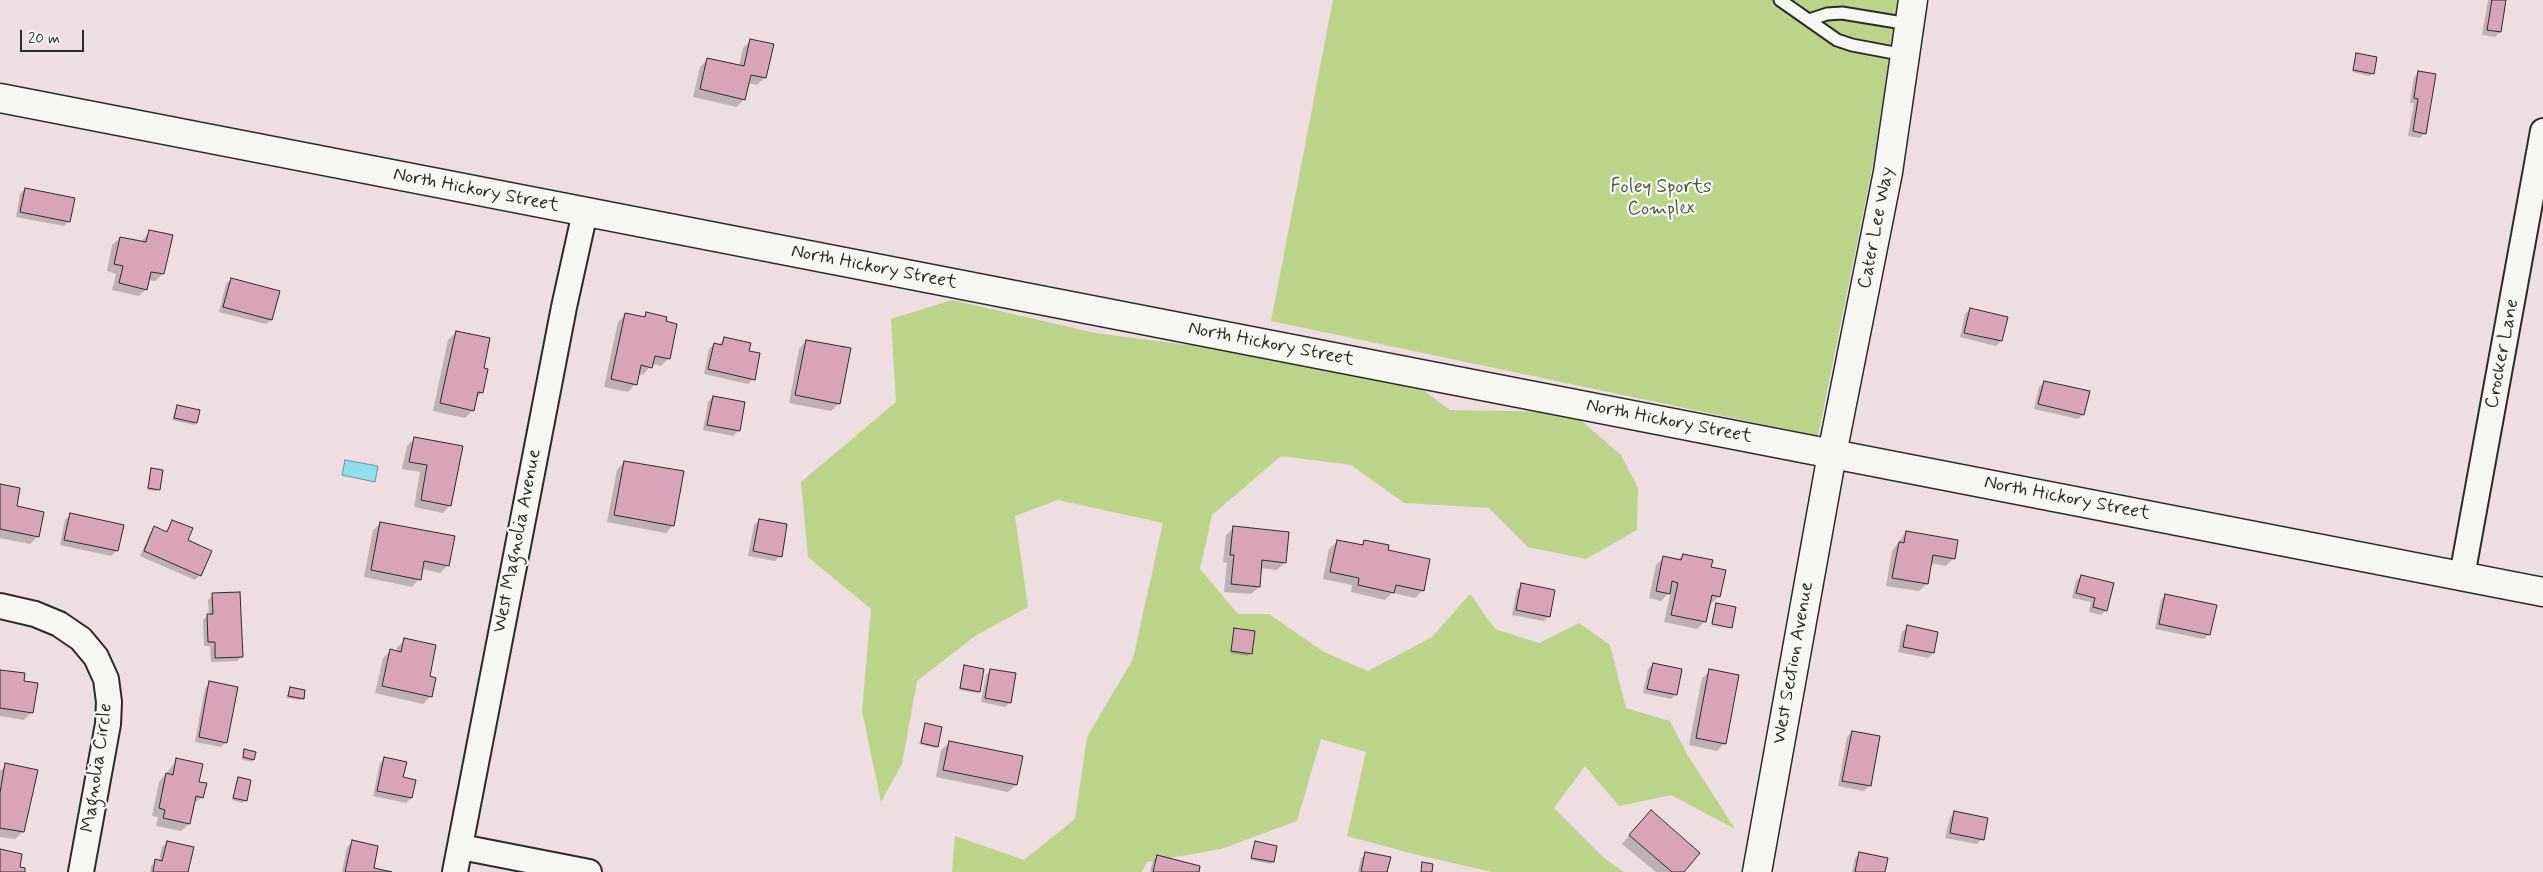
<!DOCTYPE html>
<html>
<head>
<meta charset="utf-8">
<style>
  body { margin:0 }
  #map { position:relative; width:2543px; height:872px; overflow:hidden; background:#eedde1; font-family:Mynerve,sans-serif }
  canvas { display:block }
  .scale { position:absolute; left:20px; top:30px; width:64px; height:22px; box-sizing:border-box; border:2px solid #2b2b2b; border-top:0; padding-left:6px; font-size:15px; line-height:18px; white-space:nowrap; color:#2b2b2b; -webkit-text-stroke:4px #f6f6f2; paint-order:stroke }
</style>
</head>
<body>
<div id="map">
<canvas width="2543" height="872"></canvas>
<div class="scale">20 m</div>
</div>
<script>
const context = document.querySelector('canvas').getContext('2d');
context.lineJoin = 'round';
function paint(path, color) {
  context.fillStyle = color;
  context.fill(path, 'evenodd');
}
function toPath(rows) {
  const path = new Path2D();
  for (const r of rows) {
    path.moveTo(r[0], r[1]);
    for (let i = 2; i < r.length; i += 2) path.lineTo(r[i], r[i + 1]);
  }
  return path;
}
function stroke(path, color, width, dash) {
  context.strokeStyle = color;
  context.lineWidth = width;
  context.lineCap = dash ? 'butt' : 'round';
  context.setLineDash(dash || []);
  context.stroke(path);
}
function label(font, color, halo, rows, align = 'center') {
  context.font = font + ' Mynerve,sans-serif';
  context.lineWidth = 4.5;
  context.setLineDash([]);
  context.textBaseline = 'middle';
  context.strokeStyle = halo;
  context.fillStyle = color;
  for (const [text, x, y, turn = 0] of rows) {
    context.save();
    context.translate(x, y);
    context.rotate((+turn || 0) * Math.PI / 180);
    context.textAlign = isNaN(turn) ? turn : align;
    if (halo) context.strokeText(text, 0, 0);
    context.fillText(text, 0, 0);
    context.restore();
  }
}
paint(toPath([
  [1333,0,1898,0,1873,164,1818,436,1271,321],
  [952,300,1095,333,1188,345,1301,340,1409,380,1450,410,1571,412,1621,455,1638,488,1637,530,1586,559,1528,547,1489,508,1404,503,1351,465,1281,456,1212,515,1200,569,1238,614,1269,614,1324,652,1368,671,1432,637,1470,594,1495,629,1539,643,1579,623,1610,645,1626,708,1670,721,1687,754,1735,829,1671,795,1619,806,1585,766,1554,808,1604,858,1624,872,1492,872,1414,854,1347,836,1366,752,1321,739,1297,821,1221,849,1147,862,1142,872,952,872,955,836,1024,860,1075,819,1087,737,1133,659,1163,523,1058,500,1015,516,1028,607,975,636,917,681,902,764,881,802,862,711,871,609,808,557,801,482,896,402,891,319]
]), '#bcd48a');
const water = toPath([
  [345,460,378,466,375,482,342,475,345,460]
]);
paint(water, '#8fdded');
stroke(water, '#67969f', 1);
paint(toPath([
  [2488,0,2505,0,2500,32,2495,37,2482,35],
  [751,40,765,77,757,85,748,83,744,99,737,107,693,97,700,67,708,59,739,66,743,48],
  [2357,55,2372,74,2370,76,2352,72],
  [2419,72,2425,133,2420,138,2408,136,2414,103,2410,103,2414,77],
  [25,189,69,221,64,226,16,217,20,194],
  [150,231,171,236,163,274,155,281,148,280,146,289,139,296,112,290,116,274,107,271,112,245,120,238,141,242],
  [231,279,271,320,266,324,219,312,226,284],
  [1970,309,2001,341,1996,346,1960,337,1965,314],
  [626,314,642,318,646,314,669,358,661,366,652,364,643,375,638,374,635,384,628,392,604,387,618,322],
  [456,332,482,368,486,370,481,393,476,399,473,410,465,418,433,411,448,340],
  [724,339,747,352,753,379,748,384,704,374,709,349,714,344,719,345],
  [806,341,839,403,831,411,789,403,799,349],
  [2044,382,2083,414,2078,419,2034,409,2039,387],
  [713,397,738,431,733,436,703,430,708,402],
  [177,406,196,423,194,425,172,420],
  [415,438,450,505,443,513,414,507,420,472,402,469,407,446],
  [624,462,673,525,666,533,607,522,617,470],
  [152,469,159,489,157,491,147,490],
  [0,486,38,536,30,544,0,538],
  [70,515,122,525,116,551,111,556,60,545,65,520],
  [759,520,780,556,775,561,748,556,754,525],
  [173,521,186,541,200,575,195,580,140,556,150,533,155,528,165,532],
  [381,523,448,565,440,573,422,569,419,579,412,587,364,577,373,530],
  [1233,528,1285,562,1277,570,1260,568,1259,587,1251,594,1224,592,1227,563,1223,562,1226,535],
  [1906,532,1954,558,1946,566,1930,563,1927,584,1919,591,1886,586,1892,551],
  [1365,541,1387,551,1423,590,1415,598,1392,593,1385,600,1351,592,1352,585,1323,579,1329,549,1337,542,1360,546],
  [1683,555,1710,568,1719,596,1711,604,1708,603,1704,622,1697,629,1664,622,1671,591,1661,601,1649,598,1656,565,1664,557,1678,560],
  [2081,576,2106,610,2101,615,2089,612,2091,602,2072,598,2076,581],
  [1522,585,1549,616,1544,621,1512,615,1517,590],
  [213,595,242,656,237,661,211,662,210,646,204,646,203,620,209,614,208,600],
  [2166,595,2209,634,2204,639,2155,629,2161,600],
  [1717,604,1731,627,1711,623],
  [1711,625,1729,629,1711,626],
  [1907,627,1933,653,1928,658,1898,652,1902,632],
  [1235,629,1253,632,1248,656,1230,653],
  [405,640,428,677,431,696,423,704,375,693,383,658,390,651,396,652,397,647],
  [1653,664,1676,694,1671,699,1643,693,1648,669],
  [964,667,979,691,977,693,959,690],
  [991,670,1010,702,1005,707,981,702,986,675],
  [0,671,22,682,32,712,24,720,0,716],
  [1710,671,1725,743,1717,751,1689,745,1702,678],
  [210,683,226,742,221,747,195,742,205,688],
  [290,688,302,698,300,700,286,698],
  [925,725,937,746,935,748,919,744],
  [1852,732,1878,737,1869,786,1864,791,1838,786,1847,737],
  [949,743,1016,785,1008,792,936,777,941,750],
  [245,751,253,760,251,762,241,759],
  [385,758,402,778,411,798,406,803,373,796,380,763],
  [177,760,198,783,202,797,193,804,189,824,181,831,156,826,158,817,152,816,159,782],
  [6,765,23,832,15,839,0,837,0,771],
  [238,778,250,781,243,803,232,800],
  [1955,812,1982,839,1977,844,1945,838,1950,817],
  [1643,819,1682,872,1656,872,1622,844],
  [167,842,187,872,150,872,151,866,156,861,159,861,162,847],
  [352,842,372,869,386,872,342,872,347,847],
  [1255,842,1273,862,1271,864,1250,860],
  [1860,853,1885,872,1852,872,1855,858],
  [1366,854,1386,872,1358,872,1361,858],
  [1158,856,1198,872,1150,872,1153,861]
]), '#0003');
const building = toPath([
  [2492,0,2506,0,2501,32,2487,30,2492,0],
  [750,39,774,44,766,78,751,75,745,100,700,89,707,58,744,66,750,39],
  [2356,53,2377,57,2374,74,2353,70,2356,53],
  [2418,71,2436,74,2426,134,2413,131,2418,99,2414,98,2418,71],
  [25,188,75,198,70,222,20,212,25,188],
  [149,230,173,235,164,274,151,272,147,290,119,283,123,266,114,264,120,237,146,242,149,230],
  [231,278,280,291,272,320,223,307,231,278],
  [1970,308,2008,317,2002,341,1964,333,1970,308],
  [646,312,667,317,666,321,677,324,670,359,655,356,652,368,641,365,637,385,611,379,625,313,645,317,646,312],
  [456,331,490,338,484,368,488,369,483,393,478,392,474,411,440,403,456,331],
  [724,337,751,343,749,351,760,353,755,380,708,369,714,343,722,345,724,337],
  [806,340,851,348,840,404,795,395,806,340],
  [2044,381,2090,391,2084,415,2038,404,2044,381],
  [713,396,745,402,740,431,707,425,713,396],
  [177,405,200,410,197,423,174,418,177,405],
  [414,437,463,446,451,506,421,500,427,465,409,462,414,437],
  [624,461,684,471,674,526,614,515,624,461],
  [151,468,163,470,160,490,148,488,151,468],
  [0,484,20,488,17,506,44,512,39,537,0,529,0,484],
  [70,513,124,525,118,551,64,540,70,513],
  [759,519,787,524,782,557,753,551,759,519],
  [172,520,193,528,188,540,212,551,201,576,144,551,154,526,167,532,172,520],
  [380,522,455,536,449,566,424,561,421,580,371,570,380,522],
  [1233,526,1289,532,1286,563,1262,560,1260,587,1231,584,1234,555,1230,555,1233,526],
  [1906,531,1958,540,1955,559,1933,555,1928,584,1892,578,1899,542,1904,543,1906,531],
  [1337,540,1363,545,1364,540,1389,545,1388,550,1430,559,1424,591,1396,585,1394,593,1358,585,1359,578,1330,572,1337,540],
  [1683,554,1713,560,1711,567,1726,570,1720,597,1712,595,1706,622,1671,615,1678,583,1672,581,1670,594,1656,591,1663,556,1681,560,1683,554],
  [2081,575,2114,583,2107,611,2093,607,2095,598,2076,593,2081,575],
  [1521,583,1555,590,1550,617,1516,610,1521,583],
  [240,592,243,657,215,658,215,642,208,642,207,614,213,614,212,593,240,592],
  [2165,594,2217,605,2210,635,2159,624,2165,594],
  [1716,603,1736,607,1732,628,1712,624,1716,603],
  [1907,625,1938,632,1934,653,1903,647,1907,625],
  [1234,628,1255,631,1252,654,1231,651,1234,628],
  [404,638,436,645,430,676,436,678,432,697,382,686,390,649,401,652,404,638],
  [1653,663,1682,669,1677,695,1647,689,1653,663],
  [964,665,984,669,980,692,960,688,964,665],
  [990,669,1016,673,1011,703,985,698,990,669],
  [1709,669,1739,675,1726,744,1696,738,1709,669],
  [0,670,25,673,24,681,38,683,33,713,0,708,0,670],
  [209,681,238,687,227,743,199,737,209,681],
  [290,687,305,690,304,699,288,696,290,687],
  [925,723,942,727,938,747,921,743,925,723],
  [1852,731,1880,736,1871,786,1842,781,1852,731],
  [949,741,1023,756,1017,785,943,770,949,741],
  [244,749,256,752,254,760,243,757,244,749],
  [384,757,407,762,403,777,416,780,412,798,377,791,384,757],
  [176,758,203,764,199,782,207,783,203,798,196,796,190,824,163,818,165,810,159,808,166,773,173,775,176,758],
  [5,763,38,770,24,832,0,828,0,793,5,763],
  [238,777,251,780,247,801,233,798,238,777],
  [1651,810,1700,853,1684,872,1672,872,1629,835,1651,810],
  [1954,811,1988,818,1984,840,1950,833,1954,811],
  [352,840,378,846,374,868,392,872,345,872,352,840],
  [167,841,194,847,188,872,153,872,155,859,162,861,167,841],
  [1255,841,1277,846,1274,862,1251,858,1255,841],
  [0,849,22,854,20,867,25,868,25,872,0,872,0,849],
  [1365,852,1391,857,1387,872,1361,872,1365,852],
  [1859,852,1888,858,1885,872,1855,872,1859,852],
  [1157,855,1200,866,1199,872,1153,872,1157,855],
  [1422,862,1433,864,1432,872,1421,872,1422,862]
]);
paint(building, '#daa4b8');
stroke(building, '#2b2b2b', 1);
const lane = toPath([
  [1780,0,1837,40,1852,45,1905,55],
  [1809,20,1827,14,1842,13,1909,24]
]);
const street = toPath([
  [2462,576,2543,131],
  [0,606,35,614,59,624,81,639,96,657,106,679,109,702,108,724,81,872],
  [461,847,589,872],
  [455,872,564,307,585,212]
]);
const secondary = toPath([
  [0,98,2543,592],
  [1757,872,1832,454,1888,172,1913,0]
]);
stroke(lane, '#2b2b2b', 15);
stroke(street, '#2b2b2b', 28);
stroke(secondary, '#2b2b2b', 31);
stroke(lane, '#f6f6f2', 11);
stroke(street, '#f6f6f2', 24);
stroke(secondary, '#f6f6f2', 28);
label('19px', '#4f5543', '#f6f6f2', [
  ["Foley Sports",1661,188],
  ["Complex",1661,210]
]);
label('19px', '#2b2b2b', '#f6f6f2', [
  ["North Hickory Street",476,191,11],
  ["Cater Lee Way",1877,228,-79],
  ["North Hickory Street",874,268,11],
  ["North Hickory Street",1271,345,11],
  ["Crocker Lane",2503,354,-79],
  ["North Hickory Street",1669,422,11],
  ["North Hickory Street",2067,499,11],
  ["West Magnolia Avenue",518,541,-79],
  ["West Section Avenue",1794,663,-80],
  ["Magnolia Circle",98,768,-82]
]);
</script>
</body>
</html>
